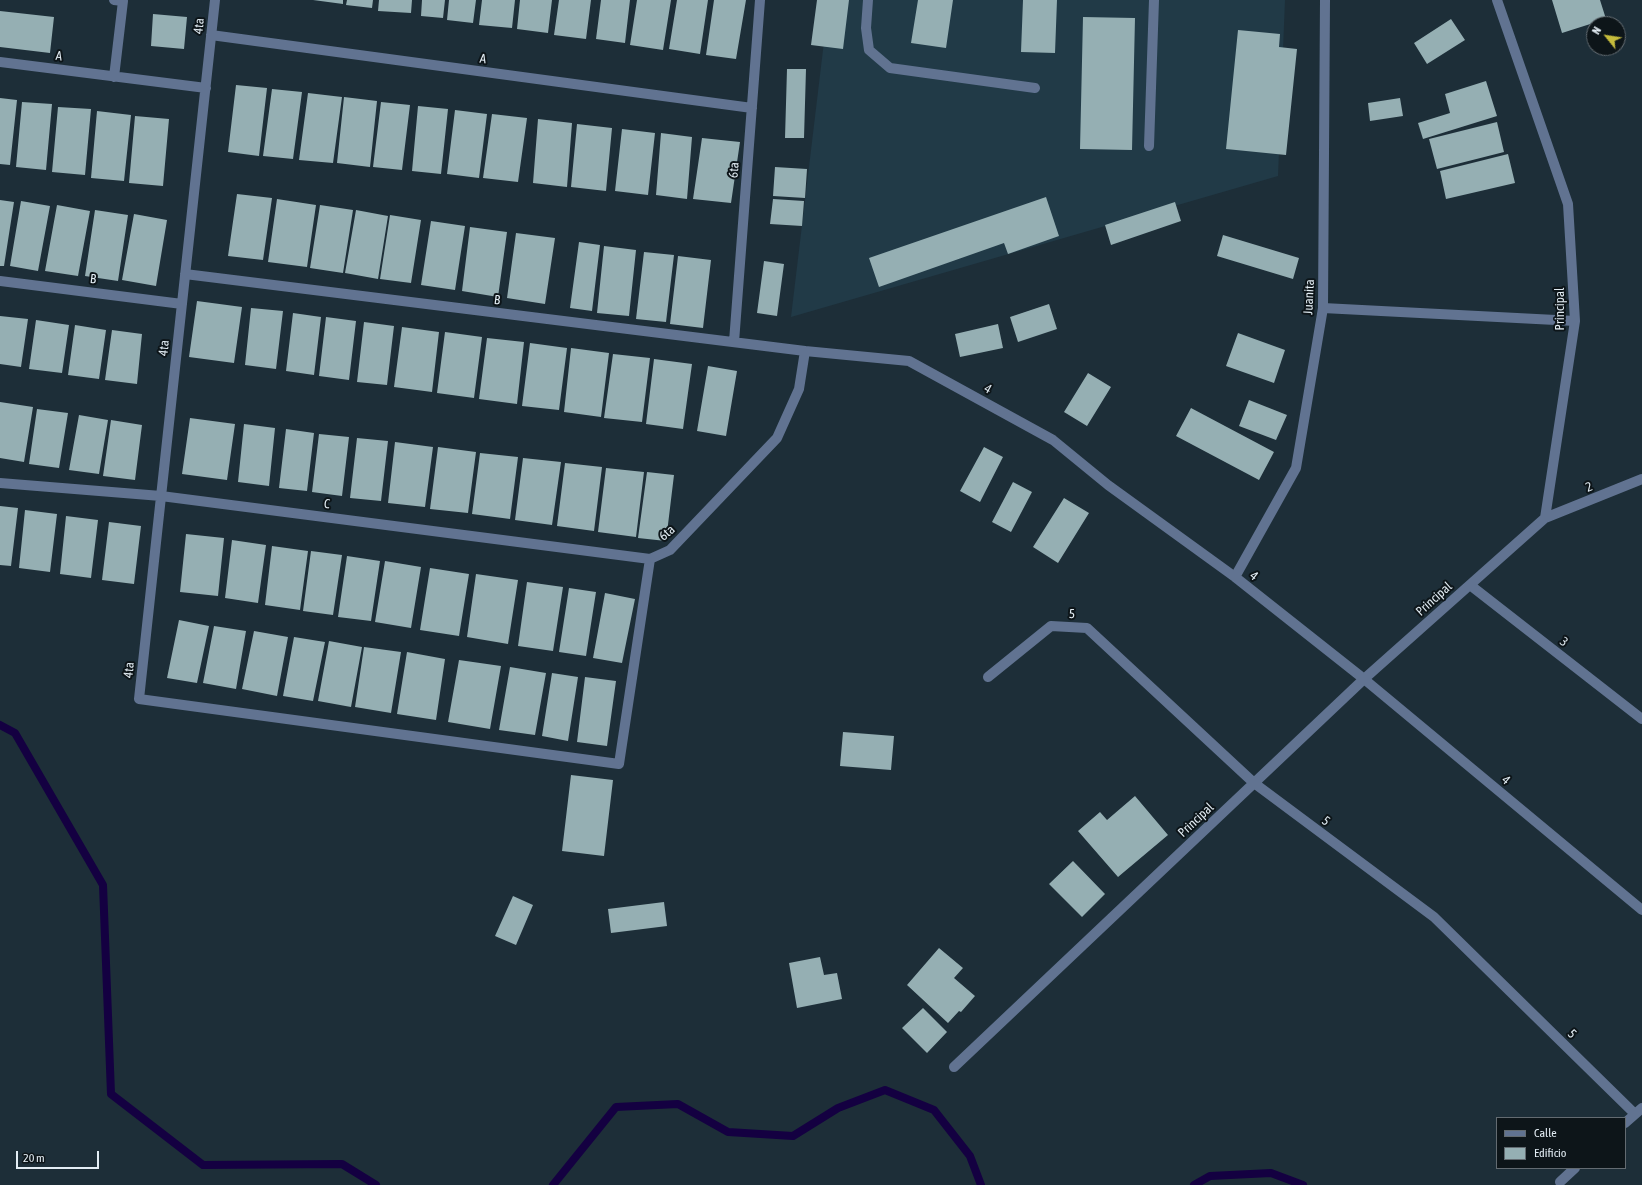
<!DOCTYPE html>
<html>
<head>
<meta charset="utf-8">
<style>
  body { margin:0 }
  #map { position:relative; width:1642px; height:1185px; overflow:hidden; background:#1d2e38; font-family:"Asap Condensed",sans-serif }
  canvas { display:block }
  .legend { position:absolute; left:1496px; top:1117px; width:130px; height:52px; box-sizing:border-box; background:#0d1519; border:1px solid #636b71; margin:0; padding:5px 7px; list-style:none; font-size:12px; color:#e3edf4 }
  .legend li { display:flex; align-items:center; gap:8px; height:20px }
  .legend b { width:20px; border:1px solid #636b71 }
  .north { position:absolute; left:1586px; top:16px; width:40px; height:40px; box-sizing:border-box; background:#0d1519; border:1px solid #636b71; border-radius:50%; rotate:300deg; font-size:11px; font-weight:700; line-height:16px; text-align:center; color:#e3edf4 }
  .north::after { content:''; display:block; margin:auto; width:14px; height:18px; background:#c6bc3c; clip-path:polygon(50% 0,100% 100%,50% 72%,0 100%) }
  .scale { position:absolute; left:16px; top:1151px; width:83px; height:18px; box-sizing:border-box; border:2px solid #e3edf4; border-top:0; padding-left:5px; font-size:12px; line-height:14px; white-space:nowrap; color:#e3edf4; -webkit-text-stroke:3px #0d1519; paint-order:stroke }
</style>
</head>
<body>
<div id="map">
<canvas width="1642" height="1185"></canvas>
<ul class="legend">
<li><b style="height:5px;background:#617391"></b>Calle</li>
<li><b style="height:11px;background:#95afb3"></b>Edificio</li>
</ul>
<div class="north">N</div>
<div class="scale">20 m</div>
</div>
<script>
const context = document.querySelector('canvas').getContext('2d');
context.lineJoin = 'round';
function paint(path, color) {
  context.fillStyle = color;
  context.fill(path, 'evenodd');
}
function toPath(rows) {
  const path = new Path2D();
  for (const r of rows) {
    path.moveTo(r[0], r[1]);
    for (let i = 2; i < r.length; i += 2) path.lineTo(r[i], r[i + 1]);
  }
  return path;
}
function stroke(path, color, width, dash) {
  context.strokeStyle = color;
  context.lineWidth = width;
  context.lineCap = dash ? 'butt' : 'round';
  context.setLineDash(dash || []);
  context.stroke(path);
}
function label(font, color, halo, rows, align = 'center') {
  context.font = font + ' "Asap Condensed",sans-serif';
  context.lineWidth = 4;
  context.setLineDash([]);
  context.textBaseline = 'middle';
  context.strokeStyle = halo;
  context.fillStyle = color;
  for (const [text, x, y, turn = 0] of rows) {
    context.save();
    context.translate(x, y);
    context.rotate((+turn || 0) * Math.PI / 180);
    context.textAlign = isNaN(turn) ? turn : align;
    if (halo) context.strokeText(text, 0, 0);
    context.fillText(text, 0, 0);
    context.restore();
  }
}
paint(toPath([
  [829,0,1285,0,1278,176,791,317]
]), '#213a47');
stroke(toPath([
  [0,725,15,733,103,885,111,1094,203,1165,342,1164,376,1185],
  [553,1185,616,1107,678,1104,728,1132,793,1136,838,1108,885,1090,934,1110,970,1156,981,1185],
  [1194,1185,1210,1176,1271,1173,1303,1185]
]), '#140041', 8);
paint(toPath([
  [313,0,343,0,343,4],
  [347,0,373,0,372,8,346,5],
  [379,0,412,0,411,13,378,11],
  [422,0,445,0,443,18,421,16],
  [449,0,476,0,473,23,447,20],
  [482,0,515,0,512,28,479,25],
  [520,0,552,0,548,33,517,29],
  [559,0,591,0,586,39,554,35],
  [601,0,630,0,625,43,596,39],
  [637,0,671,0,663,50,630,45],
  [677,0,708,0,700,54,669,49],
  [714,0,746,0,736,59,706,55],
  [817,0,849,0,843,49,811,45],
  [918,0,953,0,946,48,911,43],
  [1023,0,1057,0,1055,53,1021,52],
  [1552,0,1600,0,1606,19,1562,33],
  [0,11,54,17,50,53,0,47],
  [153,14,187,17,184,49,151,46],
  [1083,17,1135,18,1132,150,1080,149],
  [1451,19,1465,40,1427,64,1414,43],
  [1238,30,1280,34,1279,47,1297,49,1286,155,1226,149],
  [787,69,806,69,804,138,785,138],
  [1486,81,1497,116,1423,139,1418,123,1450,113,1445,94],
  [236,85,267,88,259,156,228,152],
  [272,89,302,92,293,159,263,156],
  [308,93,342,97,333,163,299,160],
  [344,97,377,101,370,167,337,163],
  [0,98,17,100,10,165,0,164],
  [1400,98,1403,116,1370,121,1368,103],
  [22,102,52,104,46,170,16,167],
  [381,102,410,105,402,170,373,167],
  [418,106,448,109,441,174,412,171],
  [58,107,91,109,85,175,52,172],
  [455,110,487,114,479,178,447,174],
  [97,111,131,115,124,181,91,178],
  [492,114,527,118,518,182,483,178],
  [135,116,169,119,163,186,129,183],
  [538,119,572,123,567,187,533,183],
  [1497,122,1504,152,1437,169,1429,139],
  [577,124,612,128,606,191,571,187],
  [622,129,655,133,648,195,615,191],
  [661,133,692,137,687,199,656,195],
  [702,138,740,142,731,203,693,199],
  [1508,154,1515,183,1446,199,1440,171],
  [775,167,807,169,805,198,773,196],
  [237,194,272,198,263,260,228,256],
  [1046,197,1059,236,1008,254,1004,243,879,287,869,258],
  [277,199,316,205,307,267,268,262],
  [773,199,804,201,802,226,770,224],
  [0,200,14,202,4,266,0,266],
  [21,201,50,206,38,271,10,266],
  [1175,202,1181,221,1111,245,1105,225],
  [57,205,90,211,78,276,45,271],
  [320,205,353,210,343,273,310,268],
  [95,210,128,215,118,281,85,276],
  [356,210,388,216,378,279,345,273],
  [134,214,167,220,156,286,122,280],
  [390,215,421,220,411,283,380,279],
  [431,221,465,226,455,290,421,285],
  [470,227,507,232,498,297,462,291],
  [516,233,555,238,545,304,507,298],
  [1223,235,1299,258,1293,279,1217,256],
  [579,242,600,245,592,311,570,308],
  [604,246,636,250,629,316,597,313],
  [644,252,674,255,666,322,636,319],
  [678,256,711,260,703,328,670,324],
  [764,261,784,264,777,316,757,313],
  [197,301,242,307,234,363,189,357],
  [1049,304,1057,329,1018,342,1010,317],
  [251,308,283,311,276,369,245,365],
  [293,313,321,317,314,375,286,371],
  [0,316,28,319,21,367,0,364],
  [326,317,356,321,349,380,319,376],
  [36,320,69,325,62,373,29,369],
  [364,322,394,326,387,385,357,382],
  [998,324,1003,348,960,357,955,334],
  [75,325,106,330,99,379,68,375],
  [402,327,439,332,432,392,394,387],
  [112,330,142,334,137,384,105,380],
  [445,332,482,337,474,398,437,393],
  [1238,333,1285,350,1274,383,1226,366],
  [487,338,524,342,517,404,479,399],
  [530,343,567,348,559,410,522,406],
  [571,348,609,353,601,417,564,412],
  [613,354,650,358,642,422,604,418],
  [654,359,692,364,683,429,646,424],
  [708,366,737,371,726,436,697,431],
  [1088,373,1111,387,1087,426,1064,412],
  [1249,400,1287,415,1276,440,1239,426],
  [0,402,33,407,24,462,0,458],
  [1191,408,1274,452,1259,480,1176,436],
  [37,409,68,413,59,468,29,464],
  [79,415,108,420,99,474,69,470],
  [190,418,235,424,227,480,182,474],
  [111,420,142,425,135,480,103,476],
  [244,424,275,428,269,486,238,482],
  [286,429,314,433,307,491,279,488],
  [319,434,349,437,342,496,312,492],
  [357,438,388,441,381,501,350,498],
  [395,442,433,447,425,507,388,503],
  [438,447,476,452,468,513,430,509],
  [984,447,1003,457,980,502,960,491],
  [480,453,518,457,510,519,472,514],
  [523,458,561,462,552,525,515,520],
  [565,463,602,467,594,531,557,526],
  [606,468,644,472,636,537,598,532],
  [647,472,674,475,666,541,638,538],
  [1013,482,1032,492,1011,532,992,522],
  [1064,498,1089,513,1058,563,1033,547],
  [0,506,18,508,11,566,0,565],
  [25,510,57,514,50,572,19,568],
  [66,516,98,520,91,578,60,574],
  [109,522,141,526,134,584,102,580],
  [186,534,224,538,218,596,180,592],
  [232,540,266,545,258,603,225,598],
  [272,546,308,551,300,610,265,605],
  [311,551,342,555,333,615,303,611],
  [347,556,380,561,371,621,338,617],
  [385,561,421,567,411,628,375,622],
  [430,568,469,574,459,636,420,630],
  [476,574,518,580,508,644,467,637],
  [527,582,563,587,553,651,518,646],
  [569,588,596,592,586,656,559,652],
  [605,593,635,599,622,663,593,658],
  [179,620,209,626,197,683,167,678],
  [214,626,246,631,236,689,203,683],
  [254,631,288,637,277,696,242,689],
  [294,637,325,642,313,701,283,696],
  [329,641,362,647,351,707,318,701],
  [364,647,401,652,391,713,355,707],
  [407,652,445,659,436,720,397,714],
  [459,660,501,666,490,729,448,722],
  [510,667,546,673,535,735,499,730],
  [552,673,578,677,568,741,542,736],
  [585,677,616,681,607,746,577,742],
  [843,732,894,736,891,770,840,766],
  [571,775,613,780,604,856,562,851],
  [1135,796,1168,835,1118,877,1078,831,1100,812,1107,820],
  [1073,861,1105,894,1082,917,1049,884],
  [513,896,533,905,516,945,495,936],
  [664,902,667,926,611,933,608,909],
  [939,948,963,968,954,978,975,996,961,1012,959,1011,948,1023,907,985],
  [820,957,824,975,837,973,842,999,797,1008,789,963],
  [923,1008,947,1032,927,1053,902,1028]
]), '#95afb3');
stroke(toPath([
  [114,0,123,1,114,77],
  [215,0,139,699,619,764,650,559,670,550,777,438,799,389,805,351],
  [868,0,866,28,869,50,890,68,1035,88],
  [211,35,752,108],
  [0,62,206,88],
  [1149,146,1154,0],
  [185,274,805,351,909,361,1053,440,1108,485,1235,577,1364,679,1642,910],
  [0,281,182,304],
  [1323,308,1575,321],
  [734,342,760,0],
  [0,483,161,496,650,559],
  [1545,518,1642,479],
  [1235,577,1296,468,1323,308,1325,0],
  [1470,585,1642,719],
  [988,677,1051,626,1087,628,1254,783,1434,917,1635,1114],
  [954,1067,1364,679,1545,518,1575,321,1568,204,1497,0],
  [1625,1123,1642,1108],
  [1560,1182,1575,1168]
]), '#617391', 10);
label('13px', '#e3edf4', '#0d1519', [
  ["4ta",199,26,-84],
  ["A",59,56,7],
  ["A",483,59,8],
  ["6ta",734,170,-86],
  ["B",93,279,7],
  ["Juanita",1309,297,-87],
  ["B",497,300,7],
  ["Principal",1560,309,-90],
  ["4ta",164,348,-84],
  ["4",988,389,29],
  ["2",1589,487,-22],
  ["C",327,504,7],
  ["6ta",667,533,-42],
  ["4",1254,576,38],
  ["Principal",1434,599,-42],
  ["5",1072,614,2],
  ["3",1564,642,38],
  ["4ta",129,670,-84],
  ["4",1506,780,40],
  ["Principal",1196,820,-43],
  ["5",1326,821,37],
  ["5",1572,1034,44]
]);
</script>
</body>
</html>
